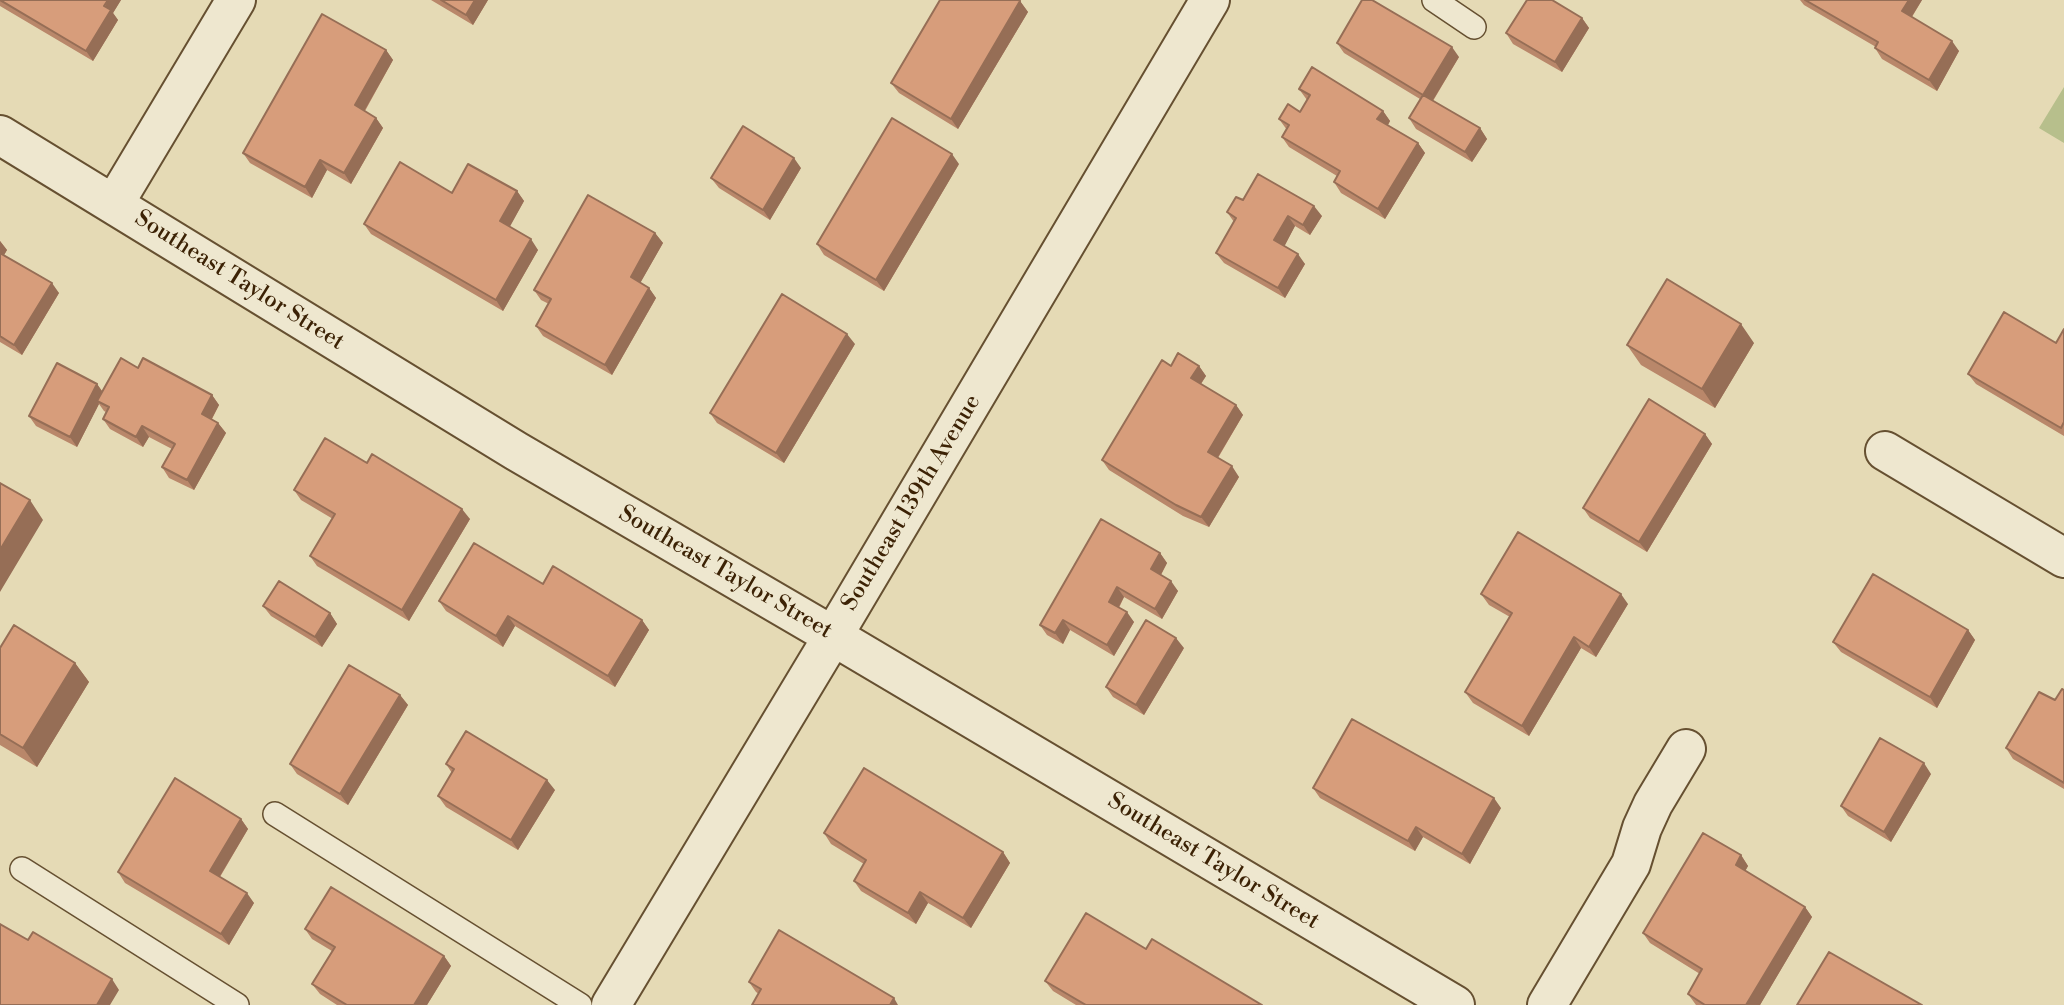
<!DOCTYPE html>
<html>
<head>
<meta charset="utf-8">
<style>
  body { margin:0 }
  canvas { display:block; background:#e5dab5 }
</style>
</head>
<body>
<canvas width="2064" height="1005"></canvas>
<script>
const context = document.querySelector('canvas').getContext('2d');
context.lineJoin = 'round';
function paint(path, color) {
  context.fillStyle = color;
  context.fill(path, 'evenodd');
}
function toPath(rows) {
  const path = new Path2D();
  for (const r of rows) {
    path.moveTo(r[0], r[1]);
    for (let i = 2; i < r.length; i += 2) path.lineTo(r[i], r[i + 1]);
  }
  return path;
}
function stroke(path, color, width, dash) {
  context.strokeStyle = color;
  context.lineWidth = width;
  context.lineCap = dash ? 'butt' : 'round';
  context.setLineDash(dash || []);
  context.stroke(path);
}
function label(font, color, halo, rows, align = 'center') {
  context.font = font + ' "Libre Bodoni",serif';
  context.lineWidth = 7;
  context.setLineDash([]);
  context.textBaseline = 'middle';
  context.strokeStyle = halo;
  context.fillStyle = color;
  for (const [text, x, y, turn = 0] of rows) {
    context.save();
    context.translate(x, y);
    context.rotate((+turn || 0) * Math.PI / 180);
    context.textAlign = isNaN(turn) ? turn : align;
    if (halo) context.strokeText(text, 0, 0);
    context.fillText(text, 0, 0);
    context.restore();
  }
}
paint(toPath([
  [2064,87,2064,143,2039,128]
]), '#b7bf8c');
const service = toPath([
  [1434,0,1474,27],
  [275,814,580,1005],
  [22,869,237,1005]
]);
const minor = toPath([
  [0,135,516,451,833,636,1455,1005],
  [114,204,236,0],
  [1885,451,2064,558],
  [611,1005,833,636,1210,0],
  [1547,1005,1631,864,1642,828,1653,804,1686,749]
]);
stroke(service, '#665031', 26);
stroke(minor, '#665031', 42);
stroke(service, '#eee7cf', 23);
stroke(minor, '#eee7cf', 38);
paint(toPath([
  [0,0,121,0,113,13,118,20,93,61,0,6],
  [431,0,488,0,473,25],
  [1800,0,1922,0,1912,17,1959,51,1937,91,1882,59,1875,48,1876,47,1804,5],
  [1020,1,1028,12,958,129,899,93,891,83],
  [1582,18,1589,28,1562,72,1513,44,1506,33],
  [1337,43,1459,57,1433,101,1480,128,1487,139,1472,162,1416,129,1409,118,1420,99,1344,53],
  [386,50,393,60,365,111,376,118,383,128,351,184,327,170,312,198,250,163,243,153],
  [1299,89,1383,111,1390,121,1388,125,1418,143,1425,153,1385,219,1341,193,1334,182,1337,176,1289,147,1282,137,1287,130,1279,119,1300,112,1307,100],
  [959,164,884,291,824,255,817,244],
  [801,168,770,220,719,188,711,178],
  [517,191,524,201,509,227,538,250,503,311,371,234,364,224,452,193],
  [1243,200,1322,216,1310,235,1295,226,1284,246,1305,264,1285,298,1224,263,1216,253,1234,222,1227,212],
  [655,233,663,243,640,283,649,288,656,298,612,375,543,336,536,326,549,304,541,300,534,290],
  [0,241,7,250,4,255,59,293,22,355,0,342],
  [2064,329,2064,436,1976,384,1968,374,2056,343],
  [1754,343,1715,408,1641,365,1627,345],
  [855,344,784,463,717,423,710,413],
  [1171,366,1199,366,1206,376,1201,384,1236,405,1243,415,1218,458,1239,477,1209,527,1183,516,1109,470,1102,460],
  [138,368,212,395,219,405,212,419,218,423,226,433,194,490,169,478,162,467,172,449,149,437,143,447,110,429,103,419,106,412,104,411,99,404,77,447,36,426,29,416,97,384,102,391],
  [1705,434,1712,444,1647,552,1590,518,1583,508],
  [367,463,470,519,409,621,317,566,310,556,333,519,301,500,294,490],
  [1160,553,1167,563,1161,575,1178,591,1162,619,1124,597,1119,608,1134,622,1114,656,1070,630,1063,644,1047,635,1040,625],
  [543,584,642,620,649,630,615,687,515,626,503,647,446,611,439,601],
  [1481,594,1628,604,1596,657,1581,648,1529,736,1473,703,1465,692,1510,617,1489,605],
  [263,606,330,613,337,624,322,647,271,616],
  [1968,630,1975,640,1937,708,1841,652,1833,642],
  [0,648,75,663,89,682,37,767,0,745],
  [1184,648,1144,715,1113,697,1106,687],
  [2064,690,2064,789,2013,759,2006,748],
  [400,695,408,705,348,805,297,774,290,764],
  [446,764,555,790,518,850,446,807,438,796,452,773],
  [1931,774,1891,842,1848,816,1841,806],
  [1313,788,1501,808,1470,864,1423,837,1415,851,1320,798],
  [241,819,248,829,220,877,254,903,229,945,125,883,118,872],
  [824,833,1003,852,1010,863,971,928,928,903,916,924,861,891,854,881,864,864,831,844],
  [1741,855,1748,866,1745,871,1805,907,1812,917,1760,1005,1696,1005,1688,994,1700,974,1650,943,1643,933],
  [305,929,444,956,451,966,427,1005,337,1005,320,994,312,984,332,951,312,939],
  [1146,949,1262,1005,1076,1005,1053,991,1045,981],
  [749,982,898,1005,759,994,756,992]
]), '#b9876a');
paint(toPath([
  [108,0,121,0,113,13,118,20,93,61,86,51],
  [475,0,488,0,473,25,466,15],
  [1909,0,1922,0,1909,21,1902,11],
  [1020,1,1028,12,958,129,951,119],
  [1582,18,1589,28,1562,72,1555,62],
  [1952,41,1959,51,1937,91,1929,80],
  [1452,47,1459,57,1430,105,1423,95],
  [386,50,393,60,362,115,355,105],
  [1383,111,1390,121,1385,130,1377,119],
  [376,118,383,128,351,184,344,173],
  [1480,128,1487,139,1472,162,1465,152],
  [1418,143,1425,153,1385,219,1378,209],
  [952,154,959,164,884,291,876,280],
  [794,158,801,168,770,220,763,210],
  [320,160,327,170,312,198,305,187],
  [517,191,524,201,507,232,500,221],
  [1314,206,1322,216,1310,235,1303,225],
  [1288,216,1295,226,1282,251,1274,240],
  [655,233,663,243,638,287,631,277],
  [531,239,538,250,503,311,496,300],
  [0,241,7,250,1,260,0,258],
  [1298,254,1305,264,1285,298,1278,288],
  [52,283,59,293,22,355,14,345],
  [649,288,656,298,612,375,605,365],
  [1741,324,1754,343,1715,408,1702,389],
  [847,334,855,344,784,463,776,453],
  [1199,366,1206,376,1198,388,1191,378],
  [97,384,104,394,97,401,99,404,77,447,70,437],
  [212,395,219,405,209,424,202,414],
  [1236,405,1243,415,1215,462,1208,452],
  [218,423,226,433,194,490,187,480],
  [142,426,149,437,143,447,136,437],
  [1705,434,1712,444,1647,552,1639,542],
  [1232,466,1239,477,1209,527,1201,517],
  [30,500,43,520,0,592,0,550],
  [462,509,470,519,409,621,402,610],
  [1160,553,1167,563,1158,580,1151,569],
  [1171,581,1178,591,1162,619,1155,609],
  [1117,587,1124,597,1116,612,1109,602],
  [1621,594,1628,604,1596,657,1589,647],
  [1127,612,1134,622,1114,656,1107,645],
  [330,613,337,624,322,647,315,637],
  [508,616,515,626,503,647,496,636],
  [642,620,649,630,615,687,608,676],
  [1063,620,1070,630,1063,644,1055,633],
  [1968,630,1975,640,1937,708,1930,697],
  [1574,637,1581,648,1529,736,1522,726],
  [1176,638,1184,648,1144,715,1136,705],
  [75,663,89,682,37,767,23,748],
  [400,695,408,705,348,805,340,794],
  [1924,763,1931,774,1891,842,1884,832],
  [547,780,555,790,518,850,511,840],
  [1494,798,1501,808,1470,864,1462,854],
  [241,819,248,829,217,881,210,871],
  [1416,827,1423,837,1415,851,1408,841],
  [1003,852,1010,863,971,928,963,918],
  [1741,855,1748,866,1743,875,1736,865],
  [920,892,928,903,916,924,908,913],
  [247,893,254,903,229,945,221,934],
  [1805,907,1812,917,1760,1005,1746,1005],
  [444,956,451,966,427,1005,414,1005],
  [112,979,119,990,110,1005,97,1005],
  [894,998,898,1005,890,1005]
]), '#966e56');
const building = toPath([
  [0,0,108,0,104,6,111,10,86,51,0,0],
  [441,0,475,0,466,15,441,0],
  [940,0,1018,0,1020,1,951,119,891,83,940,0],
  [1362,0,1372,0,1452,47,1423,95,1337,43,1362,0],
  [1527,0,1552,0,1582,18,1555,62,1506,33,1527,0],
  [1805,0,1909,0,1902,11,1952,41,1929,80,1875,48,1878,42,1805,0],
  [322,14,386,50,355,105,376,118,344,173,320,160,305,187,243,153,322,14],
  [1312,67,1383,111,1377,119,1418,143,1378,209,1334,182,1340,171,1282,137,1289,125,1279,119,1288,104,1300,112,1310,95,1299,89,1312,67],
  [1423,95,1480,128,1465,152,1409,118,1423,95],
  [892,118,952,154,876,280,817,244,892,118],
  [743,126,794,158,763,210,711,178,743,126],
  [400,162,452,193,468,164,517,191,500,221,531,239,496,300,364,224,400,162],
  [1258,174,1314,206,1303,225,1288,216,1274,240,1298,254,1278,288,1216,253,1236,218,1227,212,1236,197,1243,200,1258,174],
  [588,195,655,233,631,277,649,288,605,365,536,326,551,299,534,290,588,195],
  [0,253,52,283,14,345,0,336,0,253],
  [1667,279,1741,324,1702,389,1627,345,1667,279],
  [782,294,847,334,776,453,710,413,782,294],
  [2004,312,2056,343,2064,329,2064,422,2061,428,1968,374,2004,312],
  [1178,353,1199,366,1191,378,1236,405,1208,452,1232,466,1201,517,1176,505,1102,460,1162,360,1171,366,1178,353],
  [121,358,138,368,143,358,212,395,202,414,218,423,187,480,162,467,175,444,142,426,136,437,103,419,109,407,97,401,121,358],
  [57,363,97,384,70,437,29,416,57,363],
  [1649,399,1705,434,1639,542,1583,508,1649,399],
  [325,438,367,463,372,454,462,509,402,610,310,556,335,514,294,490,325,438],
  [0,483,30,500,0,550,0,483],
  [1101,519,1160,553,1151,569,1171,581,1155,609,1117,587,1109,602,1127,612,1107,645,1063,620,1055,633,1040,625,1101,519],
  [1518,532,1621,594,1589,647,1574,637,1522,726,1465,692,1512,613,1481,594,1518,532],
  [474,543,543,584,553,566,642,620,608,676,508,616,496,636,439,601,474,543],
  [1873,574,1968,630,1930,697,1833,642,1873,574],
  [279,581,330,613,315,637,263,606,279,581],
  [1146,620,1176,638,1136,705,1106,687,1146,620],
  [14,625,75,663,23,748,0,734,0,648,14,625],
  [349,665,400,695,340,794,290,764,349,665],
  [2062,689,2064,690,2064,783,2006,748,2039,692,2055,700,2062,689],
  [1352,719,1494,798,1462,854,1416,827,1408,841,1313,788,1352,719],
  [466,731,547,780,511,840,438,796,454,769,446,764,466,731],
  [1880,738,1924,763,1884,832,1841,806,1880,738],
  [864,768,1003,852,963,918,920,892,908,913,854,881,866,860,824,833,864,768],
  [175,778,241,819,210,871,247,893,221,934,118,872,175,778],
  [1703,833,1741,855,1736,865,1805,907,1746,1005,1705,1005,1688,994,1702,969,1643,933,1703,833],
  [331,887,444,956,414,1005,347,1005,312,984,335,947,305,929,331,887],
  [1086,913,1146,949,1152,939,1262,1005,1086,1005,1045,981,1086,913],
  [0,924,28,940,33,932,112,979,97,1005,0,1005,0,924],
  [779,930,894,998,890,1005,752,1005,761,989,749,982,779,930],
  [1829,952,1922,1005,1797,1005,1829,952]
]);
paint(building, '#d79d7b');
stroke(building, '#966e56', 2);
label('23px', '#3c2205', '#eee7cf', [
  ["Southeast Taylor Street",239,281,32],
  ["Southeast 139th Avenue",912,503,-59],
  ["Southeast Taylor Street",725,573,30],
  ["Southeast Taylor Street",1213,862,31]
]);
</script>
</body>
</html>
